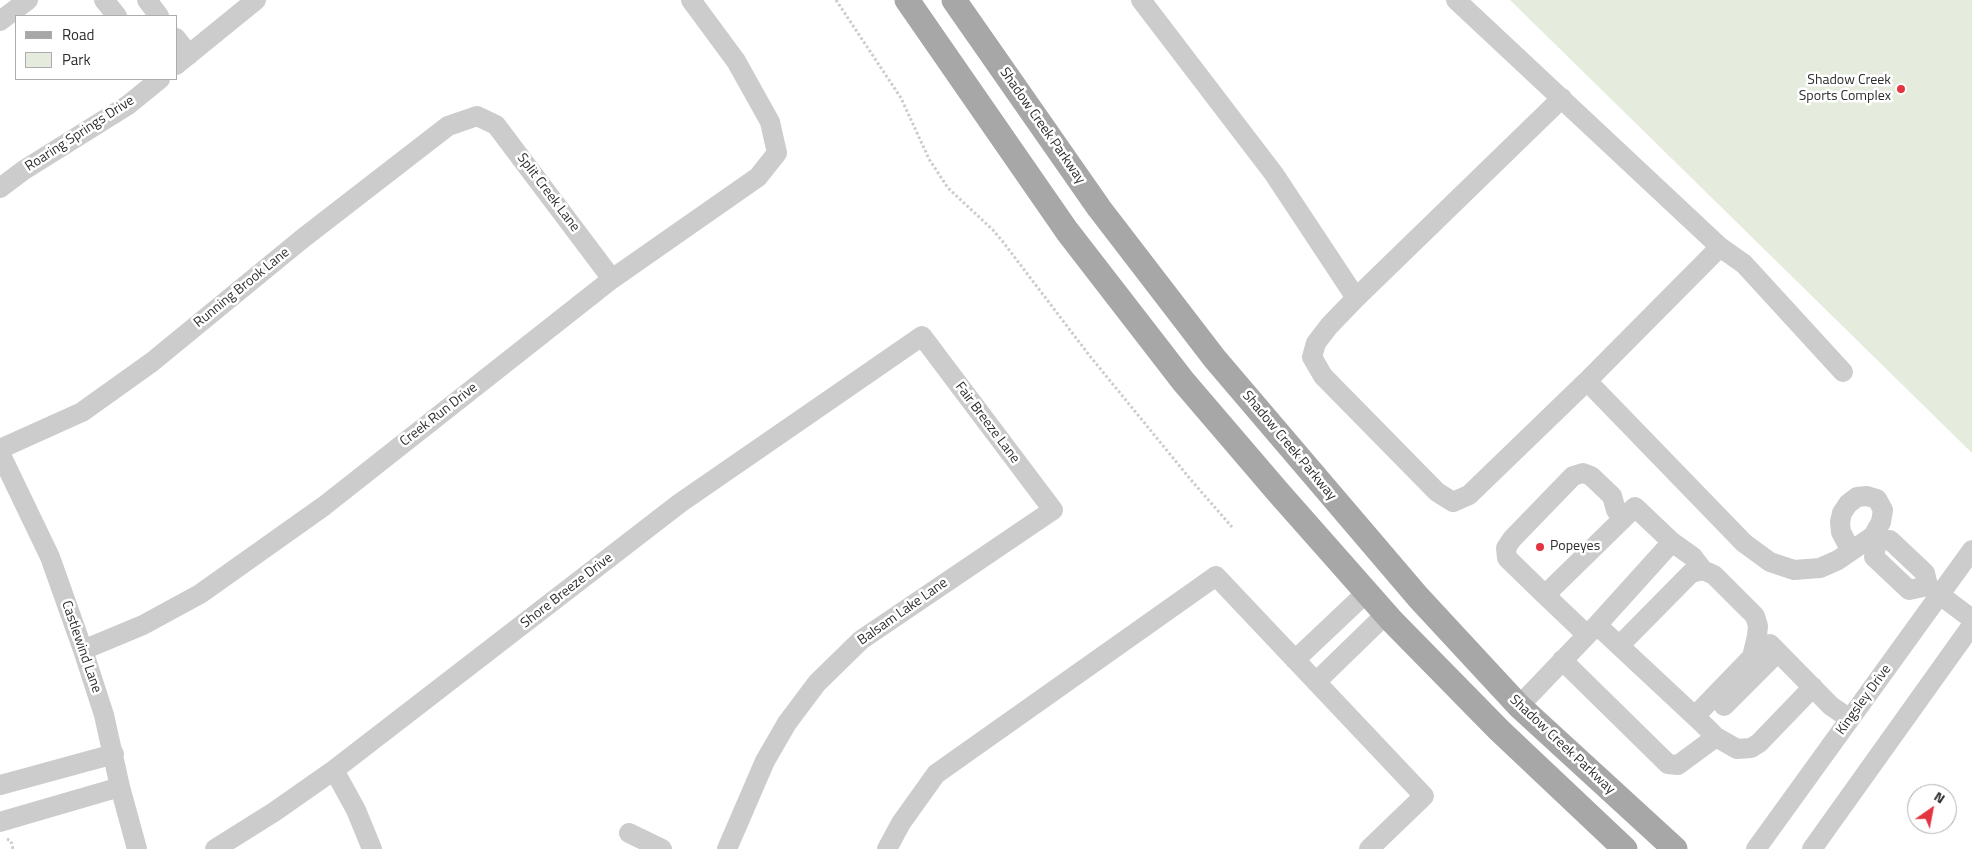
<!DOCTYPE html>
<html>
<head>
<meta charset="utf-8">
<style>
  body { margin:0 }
  #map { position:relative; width:1972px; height:849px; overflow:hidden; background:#fff; font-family:"Titillium Web",sans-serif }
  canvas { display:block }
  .legend { position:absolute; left:15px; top:15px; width:162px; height:65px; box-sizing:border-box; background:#fff; border:1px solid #acacac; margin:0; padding:6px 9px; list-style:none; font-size:15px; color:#2f2f2f }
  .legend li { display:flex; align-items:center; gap:10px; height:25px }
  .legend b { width:25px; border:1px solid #acacac }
  .north { position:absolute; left:1907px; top:784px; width:50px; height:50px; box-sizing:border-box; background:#fff; border:1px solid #acacac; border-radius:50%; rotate:33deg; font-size:14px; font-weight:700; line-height:20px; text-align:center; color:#2f2f2f }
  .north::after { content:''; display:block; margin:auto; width:18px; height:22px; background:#e3343f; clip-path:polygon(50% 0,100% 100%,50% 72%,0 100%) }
</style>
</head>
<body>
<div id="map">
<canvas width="1972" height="849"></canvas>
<ul class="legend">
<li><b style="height:6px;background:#a7a7a7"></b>Road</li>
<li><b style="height:14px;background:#e5ecdd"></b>Park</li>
</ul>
<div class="north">N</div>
</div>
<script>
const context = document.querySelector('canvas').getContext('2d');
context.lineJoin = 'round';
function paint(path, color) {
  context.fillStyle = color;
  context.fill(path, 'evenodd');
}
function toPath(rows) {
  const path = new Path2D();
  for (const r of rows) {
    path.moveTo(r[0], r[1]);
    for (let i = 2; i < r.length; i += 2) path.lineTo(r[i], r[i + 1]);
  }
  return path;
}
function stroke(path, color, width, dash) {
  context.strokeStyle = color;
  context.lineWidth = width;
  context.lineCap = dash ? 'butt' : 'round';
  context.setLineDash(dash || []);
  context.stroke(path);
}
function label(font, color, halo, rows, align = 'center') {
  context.font = font + ' "Titillium Web",sans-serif';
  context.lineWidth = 5;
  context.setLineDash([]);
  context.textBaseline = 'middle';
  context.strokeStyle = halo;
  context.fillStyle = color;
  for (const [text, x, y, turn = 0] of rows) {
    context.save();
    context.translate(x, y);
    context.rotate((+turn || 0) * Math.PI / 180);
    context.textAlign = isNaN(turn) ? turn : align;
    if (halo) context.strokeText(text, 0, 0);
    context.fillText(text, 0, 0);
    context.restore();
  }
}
paint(toPath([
  [1510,0,1972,0,1972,453]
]), '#e5ecdd');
stroke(toPath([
  [836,0,901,98,929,159,948,188,993,230,1003,242,1089,355,1191,480,1232,527],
  [7,839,11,841,13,849]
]), '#ccc', 3, [2.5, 2.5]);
stroke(toPath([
  [104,0,117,16],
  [147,0,159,16],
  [1141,0,1274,174,1356,298,1329,326,1316,343,1312,357,1323,376,1437,492,1453,502,1469,495,1587,381],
  [1456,0,1720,247,1587,381,1744,543,1770,562,1794,570,1820,568,1838,560,1873,536,1881,522,1883,510,1877,499,1867,496,1857,497,1848,504,1842,513,1840,522,1841,532,1851,551],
  [0,21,28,0],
  [176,38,189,55],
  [176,65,256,0],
  [0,188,24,170,128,105,160,79],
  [1720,247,1744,264,1843,372],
  [1356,298,1562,98],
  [0,449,82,412,152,362,302,239,448,126,477,116,496,125,612,279],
  [0,453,50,557,83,650,104,715,120,787,137,849],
  [1877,541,1890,540,1925,573,1928,586,1972,619],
  [1877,541,1874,557,1909,590,1928,586],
  [1545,595,1507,558,1506,548,1512,539,1573,476,1583,473,1591,476,1612,496,1616,510,1623,519],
  [1597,625,1672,542],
  [1587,635,1597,625,1703,724],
  [1770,644,1831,706,1850,719],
  [1620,645,1691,573,1703,570,1714,575,1755,616,1758,626,1757,636,1752,657,1695,716],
  [83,650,143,625,200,594,324,506,612,279,758,177,777,153,770,122,736,61,691,0],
  [1295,660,1367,592],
  [1562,660,1668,764,1678,765,1716,737,1704,725],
  [1316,682,1386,614],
  [1519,706,1587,635,1545,595,1635,507,1672,542,1693,557,1703,570],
  [1724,706,1778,652],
  [1716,737,1737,749,1751,748,1759,743,1813,687],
  [334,770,356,810,372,849],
  [0,785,114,754],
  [0,822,120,787],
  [629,833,662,849],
  [215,849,274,812,334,770,680,503,922,336,1053,510,861,640,817,683,787,723,765,761,727,849],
  [887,849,901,823,936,774,1216,576,1424,796,1369,849],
  [1756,849,1972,550],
  [1812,849,1972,625]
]), '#ccc', 20);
stroke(toPath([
  [907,0,1067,231,1183,381,1278,492,1392,621,1499,730,1625,849],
  [954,0,1099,208,1215,359,1418,597,1519,706,1675,849]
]), '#a7a7a7', 25);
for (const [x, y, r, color] of [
  [1901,89,5,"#e3343f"],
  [1540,547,5,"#e3343f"]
]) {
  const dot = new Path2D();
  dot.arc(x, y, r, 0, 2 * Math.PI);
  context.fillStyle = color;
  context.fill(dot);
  stroke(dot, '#fff', 2);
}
label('14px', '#2f2f2f', '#fff', [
  ["Shadow Creek",1891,81],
  ["Sports Complex",1891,97],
  ["Popeyes",1550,547,"left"]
], 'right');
label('14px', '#2f2f2f', '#fff', [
  ["Shadow Creek Parkway",1042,126,55],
  ["Roaring Springs Drive",80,134,-33],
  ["Split Creek Lane",548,193,53],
  ["Running Brook Lane",242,288,-39],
  ["Creek Run Drive",439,415,-38],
  ["Fair Breeze Lane",987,423,53],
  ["Shadow Creek Parkway",1289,446,50],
  ["Shore Breeze Drive",567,591,-38],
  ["Balsam Lake Lane",903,612,-35],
  ["Castlewind Lane",81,647,71],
  ["Kingsley Drive",1864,700,-54],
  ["Shadow Creek Parkway",1562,745,43]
]);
</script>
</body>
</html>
